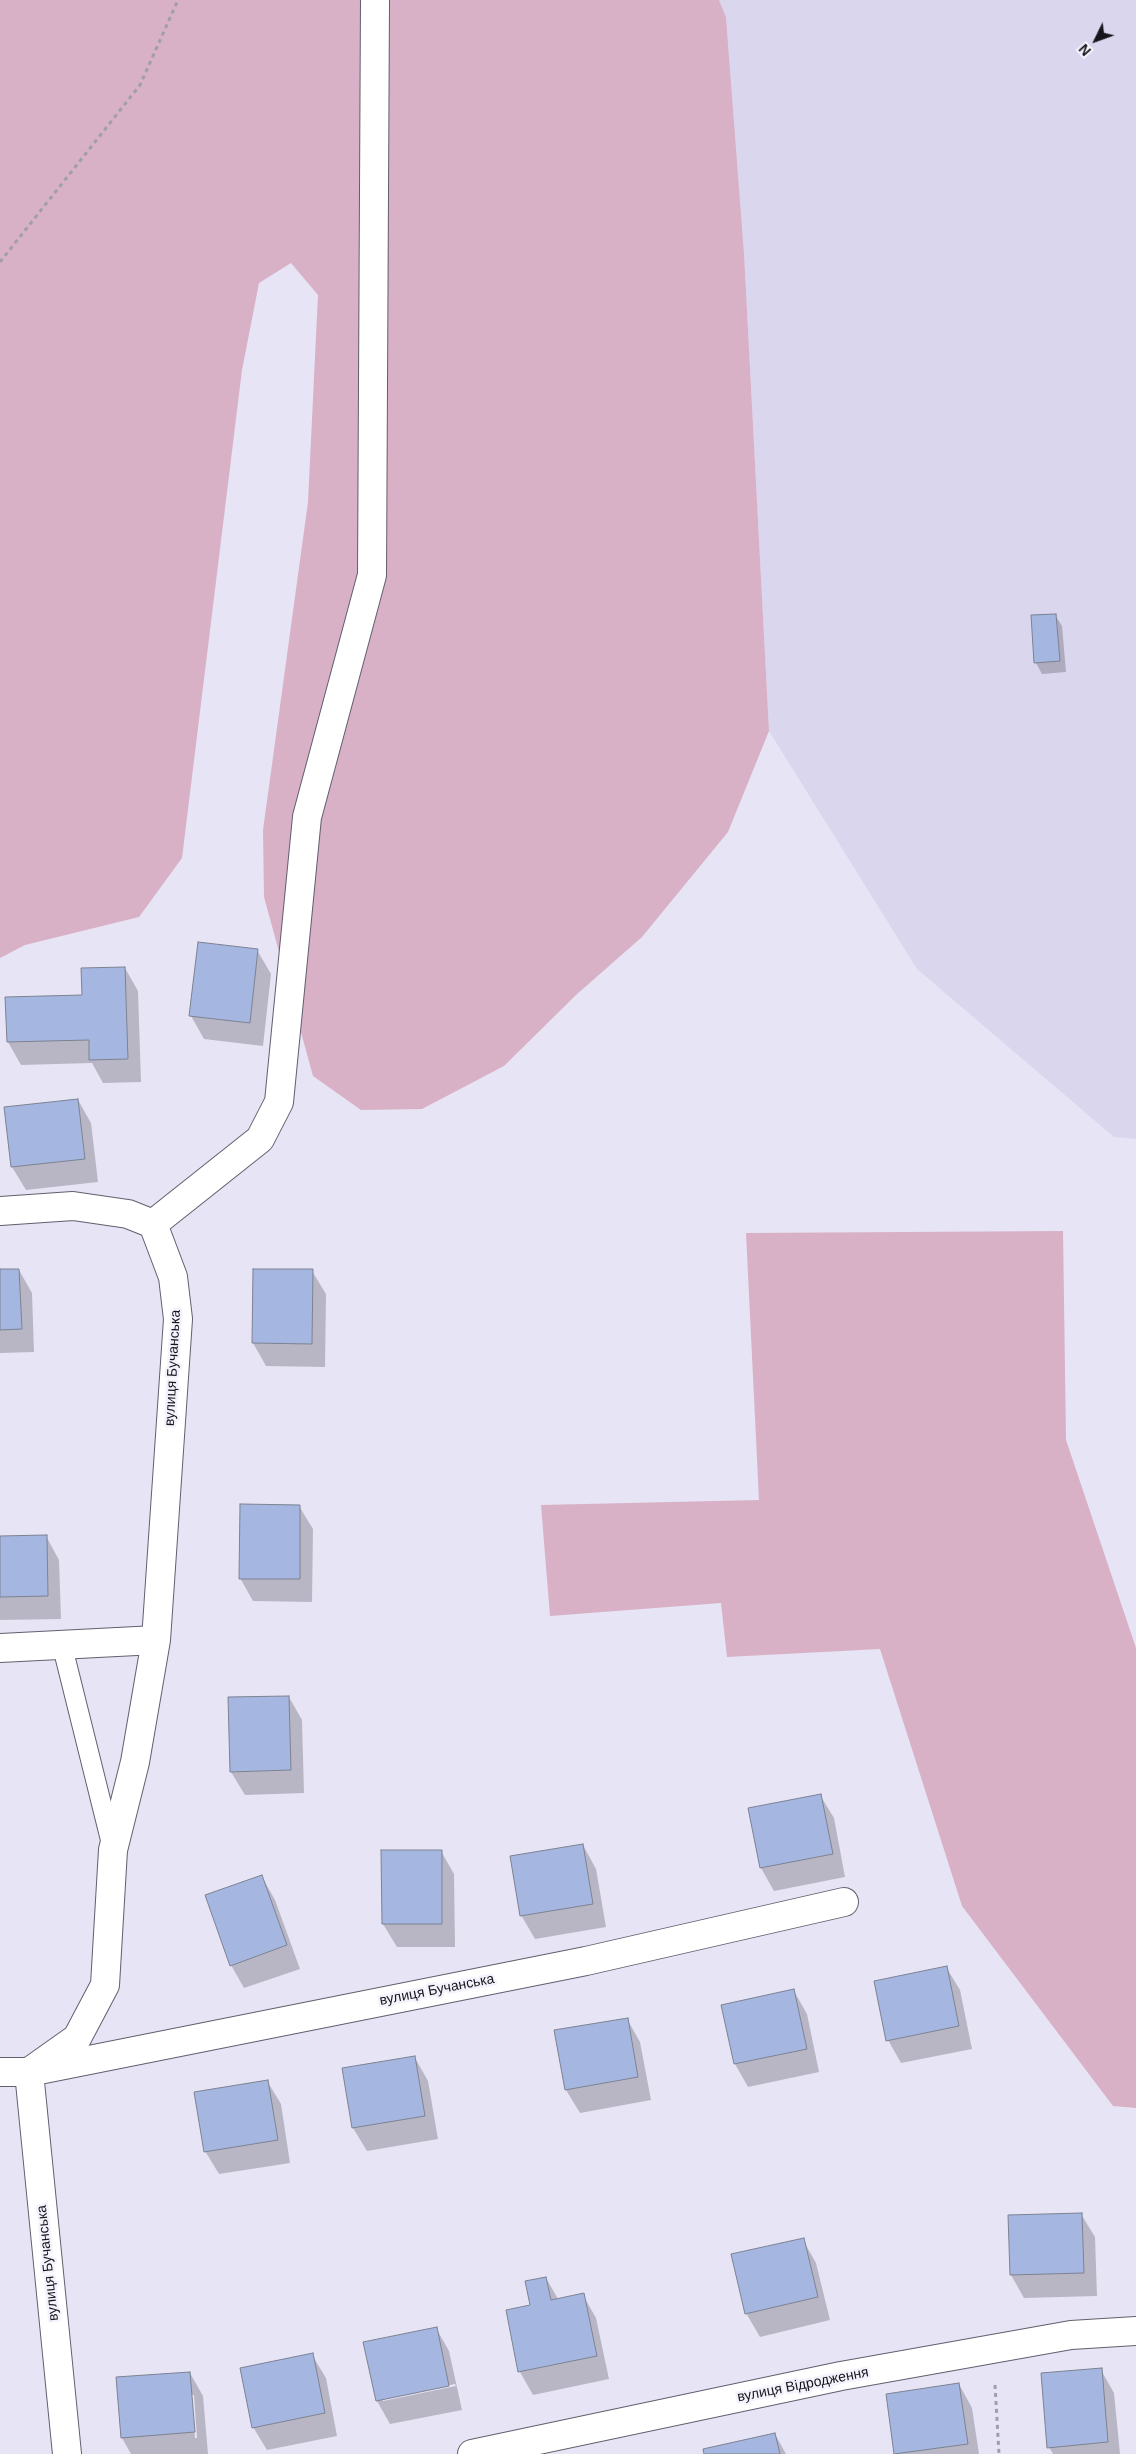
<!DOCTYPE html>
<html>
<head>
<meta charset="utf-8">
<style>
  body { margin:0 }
  #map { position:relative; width:1136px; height:2454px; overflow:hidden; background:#e7e4f5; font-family:Arial,sans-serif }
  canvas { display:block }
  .north { position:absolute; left:1071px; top:15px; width:50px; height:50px; -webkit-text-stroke:4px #f4f2fc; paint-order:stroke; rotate:228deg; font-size:14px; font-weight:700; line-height:20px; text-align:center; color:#16151a }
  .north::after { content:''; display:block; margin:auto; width:18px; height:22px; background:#16151a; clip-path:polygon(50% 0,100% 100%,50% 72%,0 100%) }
</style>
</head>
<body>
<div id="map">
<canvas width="1136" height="2454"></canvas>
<div class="north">N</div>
</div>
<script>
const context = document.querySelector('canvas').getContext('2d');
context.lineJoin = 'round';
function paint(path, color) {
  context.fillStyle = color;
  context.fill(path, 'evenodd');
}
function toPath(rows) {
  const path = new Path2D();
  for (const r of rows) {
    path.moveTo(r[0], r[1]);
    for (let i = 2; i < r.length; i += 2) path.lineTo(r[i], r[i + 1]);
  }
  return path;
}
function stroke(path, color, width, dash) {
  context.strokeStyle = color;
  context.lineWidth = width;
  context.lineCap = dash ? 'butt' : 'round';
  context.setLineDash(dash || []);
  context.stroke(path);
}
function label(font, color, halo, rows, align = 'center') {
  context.font = font + ' Arial,sans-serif';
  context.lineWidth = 5;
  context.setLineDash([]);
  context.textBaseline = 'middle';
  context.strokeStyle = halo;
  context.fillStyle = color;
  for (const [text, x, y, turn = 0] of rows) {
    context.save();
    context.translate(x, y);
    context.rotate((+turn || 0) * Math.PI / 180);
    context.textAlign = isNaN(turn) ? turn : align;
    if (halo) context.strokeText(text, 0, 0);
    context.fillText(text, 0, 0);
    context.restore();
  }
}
paint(toPath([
  [719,0,1136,0,1136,1139,1114,1137,917,969,769,731,744,253,726,17]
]), '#dad6ee');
paint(toPath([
  [0,0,719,0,726,17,744,253,769,731,728,832,642,937,576,995,504,1066,422,1109,361,1110,313,1076,264,897,263,830,308,502,318,295,291,263,259,283,242,370,182,858,139,917,25,945,0,958],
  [1063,1231,1066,1440,1136,1648,1136,2108,1113,2106,962,1906,880,1649,727,1657,721,1603,550,1616,541,1505,759,1500,746,1233]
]), '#d8b1c6');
paint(toPath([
  [1055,615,1062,626,1066,672,1042,674,1036,663],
  [257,950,271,974,263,1046,204,1039,191,1016],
  [125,968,138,991,141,1082,103,1083,92,1063,21,1065,8,1042,83,996],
  [78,1100,91,1123,98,1182,26,1190,12,1167],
  [19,1270,32,1293,34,1352,0,1353,0,1271],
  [312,1271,326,1294,325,1367,266,1366,253,1343],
  [299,1506,313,1529,312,1602,253,1601,240,1578],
  [46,1536,59,1560,61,1619,0,1620,0,1538],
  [289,1697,302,1720,304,1793,245,1795,231,1772],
  [820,1795,834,1818,845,1877,774,1891,761,1868],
  [583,1845,596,1869,606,1927,535,1939,521,1915],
  [441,1851,454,1874,455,1947,397,1947,383,1924],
  [262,1877,275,1900,300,1969,244,1988,231,1965],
  [946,1967,960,1990,972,2049,901,2063,888,2040],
  [794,1991,807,2014,819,2072,748,2087,735,2064],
  [627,2019,640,2042,651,2100,580,2113,566,2090],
  [415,2058,428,2081,438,2139,367,2151,353,2128,343,2069],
  [267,2081,281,2104,290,2163,219,2174,205,2151],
  [1081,2214,1095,2237,1097,2296,1024,2298,1011,2275,1009,2216],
  [803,2240,816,2263,830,2320,760,2337,746,2313],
  [546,2278,558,2299,583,2295,596,2318,609,2379,533,2395,520,2372,507,2311,531,2306],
  [436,2328,449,2351,462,2410,390,2424,377,2401,365,2343],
  [455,2384,456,2386,383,2401,383,2399],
  [312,2355,326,2378,337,2436,267,2450,253,2427],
  [1101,2370,1114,2393,1120,2454,1053,2454,1049,2447],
  [190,2373,203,2396,208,2454,131,2454,122,2438],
  [191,2395,194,2395,197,2438,195,2438],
  [959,2384,972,2408,979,2454,896,2454],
  [775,2434,786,2454,705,2454]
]), '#0003');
const building = toPath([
  [1056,614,1060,661,1034,663,1031,615,1056,614],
  [198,942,258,949,250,1023,189,1016,198,942],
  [125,967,128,1059,89,1060,89,1040,7,1042,5,997,82,995,81,968,125,967],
  [78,1099,85,1159,11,1167,4,1107,78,1099],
  [0,1269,19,1269,22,1329,0,1330,0,1269],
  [253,1269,313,1269,312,1344,252,1343,253,1269],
  [240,1504,300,1505,300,1579,239,1579,240,1504],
  [47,1535,48,1596,0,1597,0,1536,47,1535],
  [289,1696,291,1770,230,1772,228,1697,289,1696],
  [821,1794,833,1854,760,1868,748,1808,821,1794],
  [583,1844,593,1904,520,1916,510,1856,583,1844],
  [381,1850,442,1850,442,1924,382,1924,381,1850],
  [262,1875,287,1945,230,1966,205,1895,262,1875],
  [947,1966,959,2026,886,2041,874,1981,947,1966],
  [794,1989,807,2049,734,2064,721,2005,794,1989],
  [628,2018,638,2077,565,2090,554,2030,628,2018],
  [415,2056,425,2116,352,2128,342,2068,415,2056],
  [268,2080,278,2140,204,2152,194,2092,268,2080],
  [1082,2213,1084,2273,1010,2275,1008,2215,1082,2213],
  [804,2238,818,2297,745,2314,731,2254,804,2238],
  [546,2277,551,2300,584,2293,597,2356,518,2372,506,2310,530,2305,525,2281,546,2277],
  [437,2327,449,2386,376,2401,363,2342,437,2327],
  [313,2353,325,2413,252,2428,240,2368,313,2353],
  [1102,2368,1108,2442,1047,2448,1041,2373,1102,2368],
  [190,2372,195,2432,121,2438,116,2377,190,2372],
  [959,2383,968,2444,894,2454,886,2394,959,2383],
  [775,2433,780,2454,704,2454,703,2449,775,2433]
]);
paint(building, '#a5b6e1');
stroke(building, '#7c8291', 1);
const service = toPath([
  [62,1645,112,1846]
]);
const minor = toPath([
  [0,1211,73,1206,128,1214,153,1224,173,1277,178,1319,156,1640,135,1762,113,1850,105,1985,77,2038,29,2072,67,2454],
  [153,1224,260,1139,279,1102,307,817,372,575,375,0],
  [0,1648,156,1640],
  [0,2072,29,2072,586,1961,844,1902],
  [472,2454,841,2376,1071,2335,1136,2331]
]);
stroke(service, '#625f6e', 21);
stroke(minor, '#625f6e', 30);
stroke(toPath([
  [0,262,140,85,178,0],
  [995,2385,999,2454]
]), '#a09eab', 3, [4, 4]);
stroke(service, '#fff', 19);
stroke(minor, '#fff', 28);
label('14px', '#16151a', '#f4f2fc', [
  ["вулиця Бучанська",173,1368,-87],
  ["вулиця Бучанська",437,1990,-11],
  ["вулиця Бучанська",48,2263,-96],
  ["вулиця Відродження",803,2385,-11]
]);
</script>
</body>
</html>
